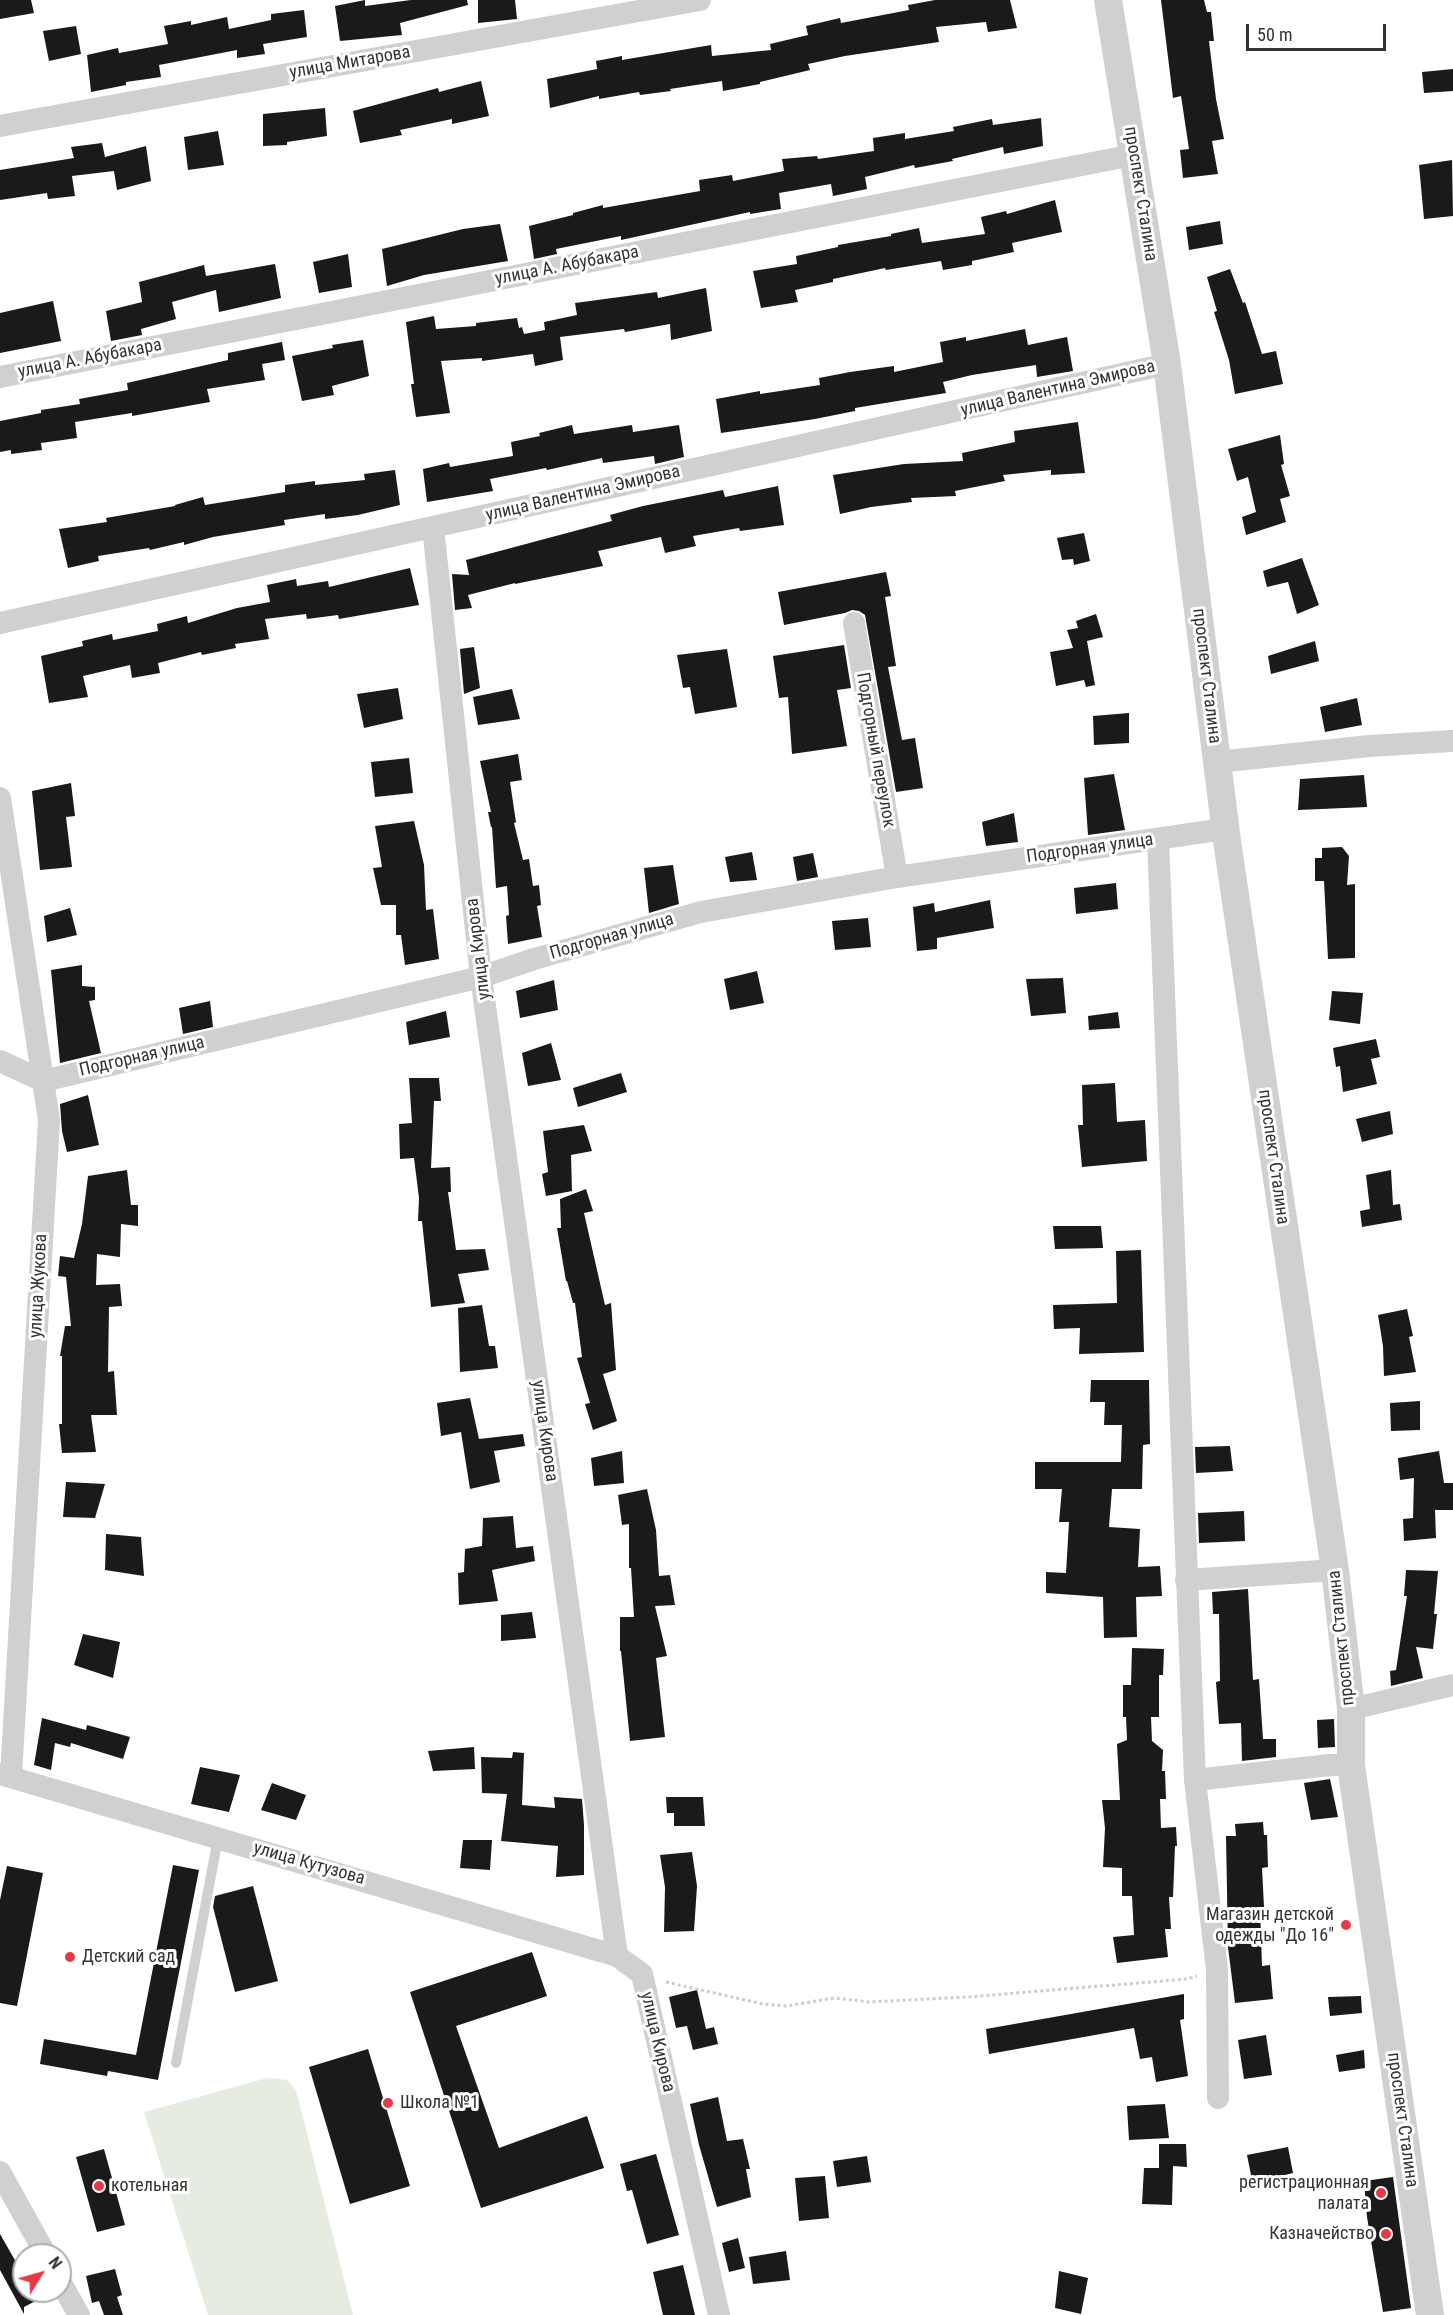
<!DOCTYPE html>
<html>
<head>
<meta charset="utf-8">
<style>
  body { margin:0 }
  #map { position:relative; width:1453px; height:2315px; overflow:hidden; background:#fff; font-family:"Roboto Condensed",sans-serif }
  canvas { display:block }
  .north { position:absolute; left:12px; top:2243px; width:60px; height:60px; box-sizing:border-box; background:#fff; border:2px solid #adadad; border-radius:50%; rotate:53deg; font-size:16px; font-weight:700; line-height:24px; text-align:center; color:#333 }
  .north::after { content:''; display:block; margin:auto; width:21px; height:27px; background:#e63946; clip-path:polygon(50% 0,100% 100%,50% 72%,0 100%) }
  .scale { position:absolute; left:1246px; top:24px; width:140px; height:27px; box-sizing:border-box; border:3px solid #333; border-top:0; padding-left:8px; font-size:18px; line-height:21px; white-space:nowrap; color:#333; -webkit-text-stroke:4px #fff; paint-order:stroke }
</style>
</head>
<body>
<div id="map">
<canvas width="1453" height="2315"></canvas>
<div class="north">N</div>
<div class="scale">50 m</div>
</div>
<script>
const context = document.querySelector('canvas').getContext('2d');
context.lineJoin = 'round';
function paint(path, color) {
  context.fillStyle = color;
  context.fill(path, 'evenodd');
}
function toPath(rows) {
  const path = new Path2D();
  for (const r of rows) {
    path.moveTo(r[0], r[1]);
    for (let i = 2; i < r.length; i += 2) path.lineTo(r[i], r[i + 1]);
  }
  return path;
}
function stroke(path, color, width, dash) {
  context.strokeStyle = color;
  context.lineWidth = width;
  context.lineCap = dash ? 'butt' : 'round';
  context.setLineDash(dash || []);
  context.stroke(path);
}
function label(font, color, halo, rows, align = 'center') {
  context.font = font + ' "Roboto Condensed",sans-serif';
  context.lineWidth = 6;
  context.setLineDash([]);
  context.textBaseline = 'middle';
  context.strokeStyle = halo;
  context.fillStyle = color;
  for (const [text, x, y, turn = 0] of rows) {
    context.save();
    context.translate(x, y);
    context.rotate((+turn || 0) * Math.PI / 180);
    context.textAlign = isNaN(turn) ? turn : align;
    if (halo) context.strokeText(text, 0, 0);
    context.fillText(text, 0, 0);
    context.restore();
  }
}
paint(toPath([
  [267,2078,287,2080,296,2090,353,2315,208,2315,144,2112]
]), '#e6ecdf');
paint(toPath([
  [0,0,31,0,34,13,0,19],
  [365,0,365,6,411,0,467,0,468,5,400,23,402,35,340,41,335,6],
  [478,0,515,0,517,19,478,23],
  [935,0,1010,0,1017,28,988,32,986,22,936,27,939,42,845,56,808,64,810,70,760,82,760,84,723,91,722,81,670,89,671,91,640,95,639,92,599,99,599,96,550,108,547,79,597,69,596,61,622,56,622,60,711,45,712,56,771,50,770,44,808,35,806,26,840,18,841,23,909,10,908,5],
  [1161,0,1204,0,1207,12,1211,12,1214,41,1209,41,1216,99,1224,139,1212,141,1218,174,1183,178,1180,150,1189,149,1181,96,1173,98],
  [304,10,307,37,263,44,265,54,237,58,237,50,159,65,161,77,126,82,126,85,91,92,87,55,118,48,119,53,168,44,164,26,191,21,191,25,227,17,229,29,271,20,271,14],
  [76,26,81,54,49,61,43,31],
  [1453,69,1453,91,1424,93,1422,72],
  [481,81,489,116,452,124,452,119,400,130,402,135,360,143,353,111,438,88,439,92],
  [325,108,327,136,287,142,287,145,263,146,263,114],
  [1041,118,1043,146,1004,154,1003,147,952,159,953,161,915,168,914,165,865,177,867,189,833,196,831,184,779,193,781,209,750,214,750,212,621,240,621,236,556,249,557,254,534,259,529,226,573,215,573,213,603,205,603,208,700,191,699,180,732,175,733,181,784,171,782,159,817,156,818,159,874,151,873,138,905,133,905,139,954,131,953,127,992,119,993,125],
  [218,131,224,165,188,170,184,137],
  [102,143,105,157,146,146,151,181,117,190,114,171,72,176,75,196,48,199,47,193,0,200,0,170,74,158,71,147],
  [1452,160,1453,216,1424,219,1419,165],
  [1055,200,1062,232,1012,243,1014,252,972,261,972,265,943,270,941,261,886,270,885,268,833,279,833,282,795,290,798,302,761,308,753,271,797,264,796,256,838,247,838,245,891,236,891,234,919,228,922,243,985,234,981,217,1006,211,1007,214],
  [1220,221,1223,244,1189,250,1186,227],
  [500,224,508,261,424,275,387,286,382,249,463,229],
  [348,254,352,287,319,293,313,262],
  [275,264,281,298,219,312,216,290,172,302,176,319,141,329,142,335,111,341,106,311,142,302,139,282,204,265,206,276],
  [1230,269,1243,303,1245,302,1262,354,1276,351,1283,384,1235,394,1229,360,1214,312,1217,311,1207,277],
  [706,288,712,331,671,340,670,324,625,332,624,329,560,337,563,360,535,366,533,354,482,361,482,358,441,361,450,413,416,417,411,384,414,384,406,322,434,316,436,329,476,326,476,323,517,318,519,328,522,327,524,334,545,330,544,322,577,315,575,303,657,292,658,298],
  [53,301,61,341,0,353,0,313],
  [1025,329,1028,345,1067,337,1073,371,1037,377,1036,365,972,375,943,382,946,393,855,408,855,411,815,419,721,433,716,399,760,391,760,394,820,385,819,378,850,372,894,366,894,372,943,362,940,342,966,337,966,341],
  [363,340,369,376,332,386,334,395,302,401,292,356,333,348,332,345],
  [282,342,285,360,262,364,265,380,207,389,210,402,132,416,132,413,75,422,77,438,41,443,42,450,11,454,11,450,0,452,0,421,41,413,41,410,80,404,79,399,128,390,127,383,228,360,228,353],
  [1078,422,1085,473,1051,475,1051,470,1003,475,1005,481,955,491,956,496,911,498,912,502,871,507,840,514,833,475,904,464,963,461,962,453,1015,442,1014,431],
  [572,425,574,434,632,425,633,432,679,425,684,457,655,464,654,456,603,463,602,458,547,470,546,468,490,479,493,491,427,502,423,469,449,463,450,467,513,456,511,442,540,436,539,433],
  [1280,435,1284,464,1281,465,1290,496,1280,499,1286,522,1246,535,1242,517,1256,512,1248,477,1237,481,1228,449],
  [395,470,400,505,358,515,325,519,325,514,284,520,285,525,213,537,184,545,184,542,150,550,149,548,98,556,99,561,68,568,59,529,107,522,106,518,175,506,175,505,203,497,205,505,285,492,285,485,315,481,315,485,365,480,364,474],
  [778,486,784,525,740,531,739,528,693,536,696,546,665,553,661,537,598,551,603,566,515,584,515,583,468,595,472,608,455,610,452,574,469,575,466,560,612,521,610,515,643,506,723,490,725,497],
  [1084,533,1090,561,1074,565,1073,559,1062,560,1057,538],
  [1302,558,1319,605,1297,614,1288,582,1267,587,1263,571],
  [410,568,419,605,339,619,338,615,307,619,306,614,265,619,269,639,235,644,236,648,202,655,201,652,158,663,160,673,132,678,130,665,83,676,88,697,49,703,41,656,83,646,82,641,112,634,113,640,158,631,157,624,187,616,188,623,237,608,270,602,267,585,296,579,297,586,328,581,329,587],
  [886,572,891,596,885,597,896,666,888,667,902,740,915,738,923,788,896,792,865,615,859,611,852,610,845,613,784,625,778,592],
  [1096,614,1103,637,1087,641,1095,685,1086,687,1084,680,1056,686,1050,652,1073,648,1067,630,1078,628,1076,621],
  [1315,641,1319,661,1271,674,1268,656],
  [844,645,851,688,837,690,847,746,792,754,788,697,779,698,773,656],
  [474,647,480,688,464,694,460,649],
  [727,649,737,707,695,714,690,687,683,688,677,655],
  [398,688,403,719,364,728,357,694],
  [512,689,520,719,478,725,473,697],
  [1357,698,1362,725,1325,732,1320,707],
  [1129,713,1129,743,1094,745,1093,716],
  [518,754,522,780,510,782,516,822,514,823,523,860,529,859,533,886,539,885,541,905,537,906,542,937,508,944,506,916,509,915,507,886,496,888,492,827,491,827,488,812,491,812,480,761],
  [409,758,413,793,375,797,371,762],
  [1114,774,1125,830,1088,835,1084,778],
  [1364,775,1367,807,1298,810,1300,779],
  [71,783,75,816,66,817,72,867,40,870,32,791],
  [1014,813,1018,842,986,846,982,822],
  [414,821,424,865,426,910,433,909,439,959,405,965,401,935,396,935,396,905,381,905,373,868,382,867,375,826],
  [1342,847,1349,856,1347,885,1355,884,1355,958,1328,959,1324,881,1315,881,1315,858,1322,858,1322,848],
  [752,852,757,880,730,882,725,857],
  [813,853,818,877,797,881,793,857],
  [673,865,679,904,649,913,644,868],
  [1116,883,1118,909,1076,914,1074,888],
  [990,900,994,928,937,938,937,949,917,951,913,907,934,903,935,912],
  [70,908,77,935,47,942,44,916],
  [868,918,871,947,835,950,832,921],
  [82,965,82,986,95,987,95,1000,89,1001,101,1053,60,1063,51,970],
  [757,971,764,1003,730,1010,724,979],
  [1063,978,1066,1013,1031,1016,1026,979],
  [554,980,558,1010,520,1018,516,991],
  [1332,991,1363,993,1360,1024,1329,1020],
  [210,1001,213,1027,183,1034,179,1008],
  [446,1011,450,1037,409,1045,406,1022],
  [1118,1012,1120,1028,1089,1030,1088,1016],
  [1376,1039,1380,1057,1371,1059,1377,1084,1343,1092,1340,1066,1336,1067,1333,1048],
  [551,1043,561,1080,528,1086,522,1053],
  [621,1073,627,1092,578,1107,573,1088],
  [409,1078,439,1078,441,1101,434,1101,431,1168,450,1167,451,1192,448,1192,456,1250,485,1249,489,1270,458,1274,465,1303,431,1307,422,1221,418,1221,419,1198,414,1158,400,1159,399,1124,412,1123],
  [1115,1083,1117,1122,1145,1120,1147,1161,1082,1167,1078,1125,1083,1125,1082,1085],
  [88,1095,99,1145,67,1152,62,1131,60,1104],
  [1390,1111,1393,1134,1362,1142,1356,1119],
  [584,1125,592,1151,571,1155,572,1191,546,1196,542,1174,548,1172,543,1131],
  [127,1170,131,1205,138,1205,138,1226,121,1224,120,1257,97,1254,96,1285,120,1284,122,1306,109,1307,108,1372,114,1371,117,1415,91,1415,96,1452,62,1453,59,1424,62,1424,62,1356,60,1356,65,1326,71,1326,66,1277,58,1276,60,1256,74,1258,82,1224,88,1176],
  [1391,1170,1393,1205,1400,1204,1402,1220,1362,1227,1360,1211,1370,1209,1366,1175],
  [586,1189,593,1211,584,1213,605,1305,611,1303,616,1370,603,1374,617,1421,593,1430,585,1404,590,1403,577,1358,582,1357,575,1303,573,1303,567,1281,566,1281,557,1228,561,1228,560,1199],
  [1053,1226,1101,1226,1103,1248,1055,1249],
  [1141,1250,1144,1352,1079,1354,1080,1328,1054,1329,1053,1305,1117,1303,1116,1251],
  [482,1305,489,1346,495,1346,498,1368,460,1372,458,1308],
  [1407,1309,1413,1336,1409,1337,1416,1372,1384,1376,1383,1346,1378,1315],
  [1091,1380,1149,1380,1150,1444,1143,1445,1142,1489,1112,1489,1109,1527,1140,1529,1138,1567,1160,1566,1162,1596,1136,1597,1137,1637,1104,1638,1103,1597,1046,1593,1046,1572,1066,1573,1069,1522,1059,1522,1062,1489,1035,1489,1035,1462,1121,1462,1122,1425,1104,1425,1105,1402,1090,1402],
  [470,1398,479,1439,523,1434,525,1446,494,1451,500,1482,470,1489,461,1432,441,1436,437,1403],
  [1420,1401,1420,1430,1391,1431,1390,1403],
  [1230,1446,1233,1471,1196,1473,1195,1447],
  [622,1451,624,1483,594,1486,591,1458],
  [1439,1451,1444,1483,1453,1483,1453,1510,1435,1510,1436,1538,1404,1541,1403,1519,1413,1518,1414,1478,1400,1480,1398,1458],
  [66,1482,105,1484,95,1518,63,1517],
  [647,1489,656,1530,659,1576,670,1575,675,1605,655,1606,667,1656,656,1658,665,1737,630,1741,621,1651,620,1651,620,1617,634,1617,631,1568,629,1568,629,1524,622,1525,618,1495],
  [1244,1511,1245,1541,1199,1543,1198,1513],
  [513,1516,516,1548,533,1546,535,1561,492,1570,498,1601,459,1605,458,1573,464,1572,465,1549,482,1546,483,1518],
  [106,1534,141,1537,144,1576,105,1570],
  [1406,1570,1438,1571,1434,1614,1437,1614,1433,1649,1416,1647,1423,1678,1391,1686,1390,1671,1396,1670,1407,1596,1404,1596],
  [1248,1589,1253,1680,1259,1679,1263,1739,1276,1739,1276,1757,1242,1761,1241,1723,1219,1724,1216,1682,1220,1681,1219,1614,1213,1614,1212,1592],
  [532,1612,536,1638,501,1641,501,1615],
  [83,1634,120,1642,113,1678,74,1665],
  [1132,1648,1164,1649,1163,1675,1159,1675,1159,1717,1151,1717,1152,1741,1163,1750,1162,1771,1165,1771,1166,1799,1160,1799,1161,1828,1176,1827,1177,1846,1175,1846,1173,1897,1169,1897,1171,1929,1165,1929,1168,1957,1117,1963,1113,1937,1134,1935,1132,1896,1122,1896,1122,1868,1103,1867,1105,1828,1102,1800,1120,1800,1117,1744,1127,1740,1126,1717,1123,1717,1123,1685,1131,1685],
  [42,1718,86,1730,87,1725,130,1737,123,1759,71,1743,70,1747,55,1743,51,1770,34,1765],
  [1334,1719,1335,1747,1318,1748,1317,1720],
  [474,1747,475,1769,433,1771,428,1751],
  [513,1752,524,1753,522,1805,555,1808,554,1797,582,1799,584,1825,584,1875,556,1877,558,1846,501,1841,507,1794,482,1793,481,1757,512,1758],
  [200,1767,240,1775,229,1812,191,1804],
  [1330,1779,1338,1817,1311,1820,1304,1783],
  [272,1783,306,1795,296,1820,261,1810],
  [666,1797,703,1797,705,1826,674,1826,674,1813,667,1813],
  [1263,1822,1264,1835,1267,1835,1268,1867,1262,1868,1264,1907,1260,1907,1262,1966,1270,1965,1273,1999,1235,2003,1228,1947,1226,1836,1236,1836,1235,1824],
  [463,1840,492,1840,490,1870,460,1868],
  [692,1852,697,1886,694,1931,664,1932,665,1887,660,1855],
  [173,1865,199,1870,158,2080,108,2071,107,2076,40,2064,44,2039,136,2055],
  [7,1866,43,1873,17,2006,0,2003,0,1900],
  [253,1886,278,1981,235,1992,213,1907,215,1896],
  [532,1952,547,1996,456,2026,499,2148,587,2116,604,2168,481,2208,410,1992],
  [697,1990,706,2029,714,2027,718,2044,693,2050,687,2026,676,2028,669,1997],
  [1184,1994,1184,2019,1180,2020,1188,2076,1156,2082,1152,2057,1140,2059,1134,2028,989,2054,986,2029],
  [1361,1996,1362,2013,1330,2016,1328,1997],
  [1266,2035,1272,2075,1244,2079,1238,2040],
  [368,2049,410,2186,350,2204,309,2067],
  [1364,2050,1365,2068,1339,2072,1336,2055],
  [718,2097,727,2141,743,2139,750,2169,746,2169,751,2197,717,2207,699,2145,690,2104],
  [1165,2104,1169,2138,1129,2140,1127,2106],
  [1159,2144,1186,2144,1187,2167,1173,2166,1172,2205,1142,2204,1144,2168,1159,2168],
  [1288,2147,1293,2173,1285,2175,1287,2184,1254,2190,1247,2155],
  [104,2149,125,2225,97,2232,76,2157],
  [656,2154,679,2235,647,2244,632,2190,627,2191,620,2164],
  [867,2156,871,2182,837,2187,833,2161],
  [825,2176,829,2218,799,2221,795,2178],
  [1393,2177,1411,2308,1383,2312,1367,2217,1364,2181],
  [0,2234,24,2276,24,2291,50,2291,51,2293,24,2307,24,2314,0,2270],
  [738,2238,745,2268,729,2272,722,2243],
  [786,2251,790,2280,753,2284,749,2257],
  [683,2265,695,2315,663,2315,653,2272],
  [115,2269,122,2295,117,2297,123,2315,104,2315,99,2301,92,2303,86,2276],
  [1059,2271,1088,2278,1081,2314,1055,2308]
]), '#1a1a1a');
stroke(toPath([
  [666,1982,763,2004,786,2006,834,1998,869,2002,967,1997,1187,1979,1197,1976]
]), '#cdcdcd', 3, [3, 3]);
stroke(toPath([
  [176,2063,218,1838]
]), '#d0d0d0', 10);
stroke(toPath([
  [0,126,700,0],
  [0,377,1133,155],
  [433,527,481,977,617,1956,642,1974,719,2315],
  [0,623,1167,364],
  [854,623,897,877],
  [1217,762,1370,746,1453,741],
  [0,798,49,1120,11,1776],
  [1158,839,1195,1780,1217,1970,1218,2098],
  [0,1061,43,1081,481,977,534,959,701,912,897,877,1224,829,1227,841],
  [1186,1580,1335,1570],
  [1351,1709,1453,1685],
  [0,1774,617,1956],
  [1195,1780,1330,1765,1351,1765],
  [0,2172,46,2255],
  [60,2281,79,2315]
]), '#d0d0d0', 22);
stroke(toPath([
  [1108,0,1167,364,1227,841,1335,1570,1351,1709,1351,1765,1430,2315]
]), '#d0d0d0', 28);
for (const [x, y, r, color] of [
  [1346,1925,6,"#e63946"],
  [70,1957,6,"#e63946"],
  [388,2103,6,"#e63946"],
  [99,2186,6,"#e63946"],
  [1381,2193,6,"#e63946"],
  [1386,2234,6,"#e63946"]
]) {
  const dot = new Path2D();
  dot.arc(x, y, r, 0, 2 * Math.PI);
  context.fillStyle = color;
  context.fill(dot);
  stroke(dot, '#fff', 2);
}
label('18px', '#333', '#fff', [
  ["улица Митарова",350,63,-10],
  ["проспект Сталина",1140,194,81],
  ["улица А. Абубакара",567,266,-11],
  ["улица А. Абубакара",90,359,-11],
  ["улица Валентина Эмирова",1058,389,-13],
  ["улица Валентина Эмирова",583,494,-13],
  ["проспект Сталина",1206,676,83],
  ["Подгорный переулок",875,750,80],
  ["Подгорная улица",1090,849,-8],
  ["Подгорная улица",612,937,-16],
  ["улица Кирова",479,949,-97],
  ["Подгорная улица",142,1057,-13],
  ["проспект Сталина",1273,1157,82],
  ["улица Жукова",39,1286,-87],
  ["улица Кирова",544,1431,82],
  ["проспект Сталина",1342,1638,-96],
  ["улица Кутузова",309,1864,16],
  ["улица Кирова",657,2042,77],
  ["проспект Сталина",1402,2120,82]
]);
label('18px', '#333', '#fff', [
  ["Магазин детской",1334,1915],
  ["одежды \"До 16\"",1334,1936],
  ["Детский сад",82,1957,"left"],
  ["Школа №1",400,2103,"left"],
  ["регистрационная",1369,2183],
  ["палата",1369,2204],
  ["котельная",111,2186,"left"],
  ["Казначейство",1374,2234]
], 'right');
</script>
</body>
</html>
